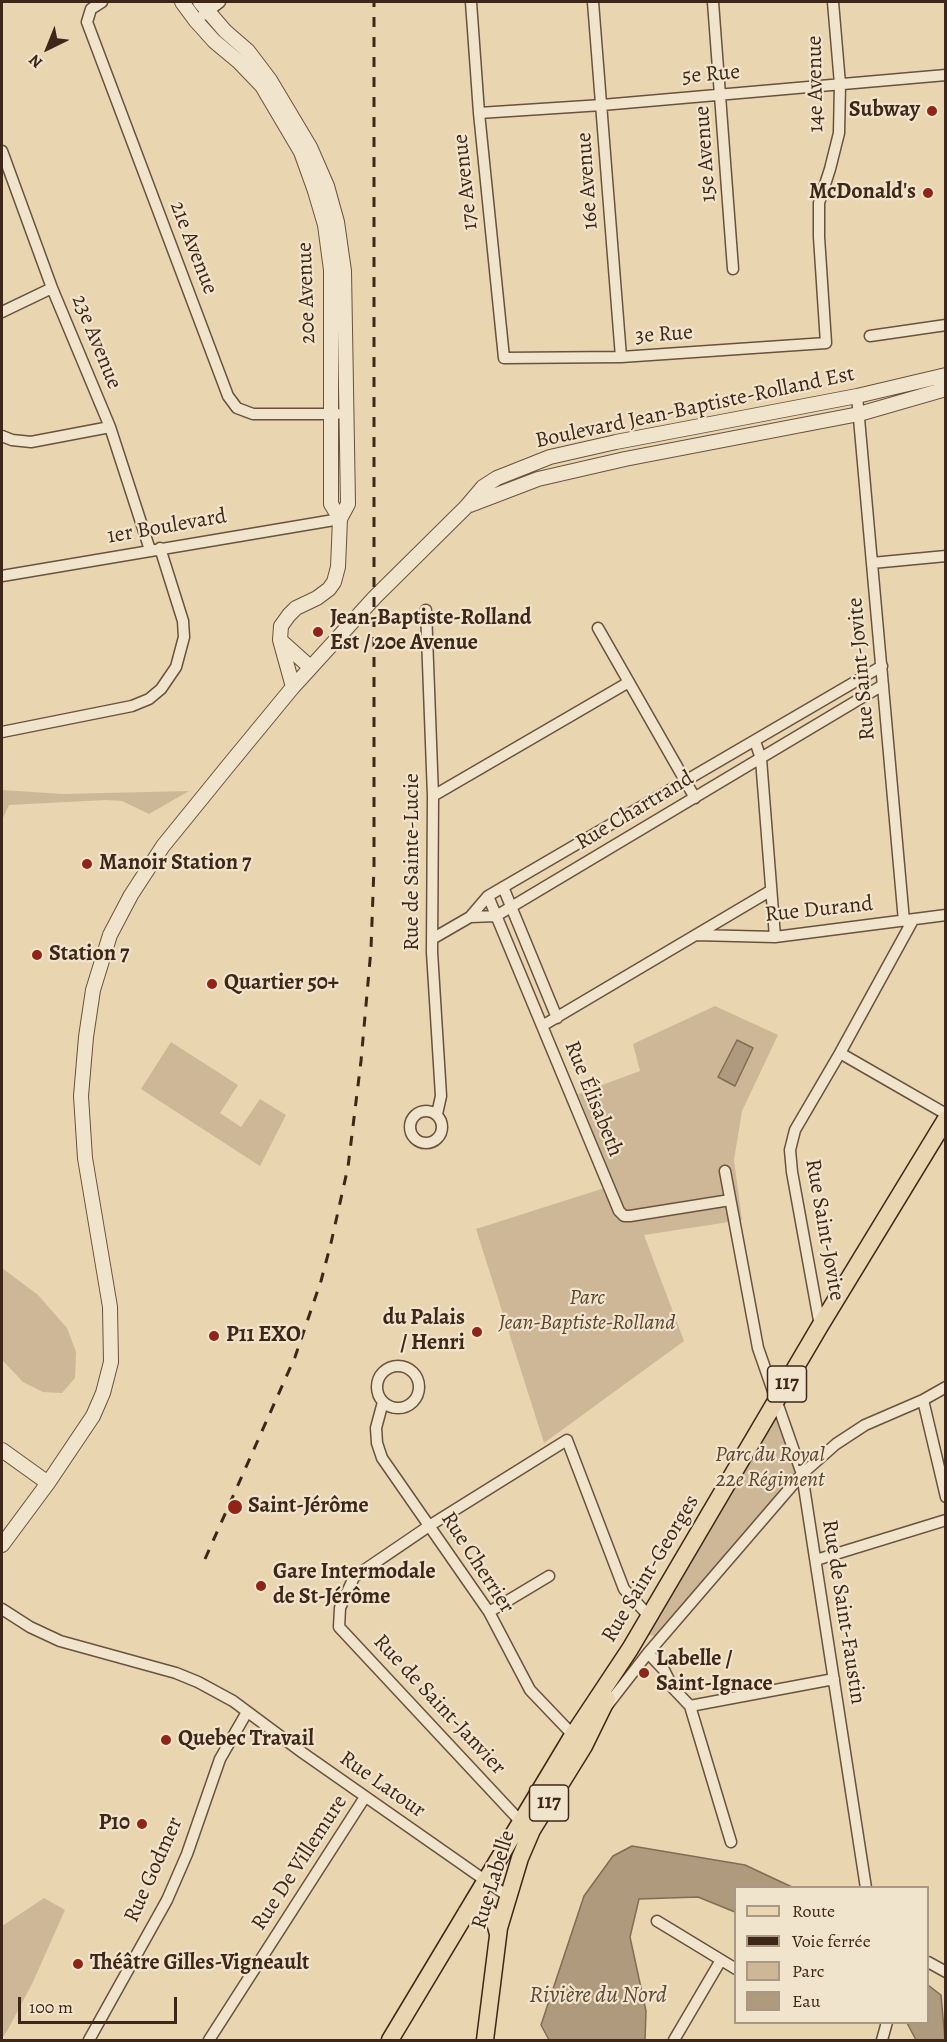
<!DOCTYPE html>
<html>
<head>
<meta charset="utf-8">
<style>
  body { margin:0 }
  #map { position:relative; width:947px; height:2042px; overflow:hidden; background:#ead5b1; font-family:Alegreya,serif }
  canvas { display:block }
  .frame { position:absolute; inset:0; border:3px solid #3e2718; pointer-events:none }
  .legend { position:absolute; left:734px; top:1886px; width:195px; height:138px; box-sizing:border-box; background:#f1e4cc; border:2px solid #a99884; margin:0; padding:8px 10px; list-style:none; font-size:18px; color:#3e2718 }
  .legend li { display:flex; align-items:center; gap:12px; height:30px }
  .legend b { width:30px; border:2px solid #a99884 }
  .north { position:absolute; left:18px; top:18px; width:60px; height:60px; -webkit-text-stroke:4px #f1e4cc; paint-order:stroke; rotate:223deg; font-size:16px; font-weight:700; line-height:24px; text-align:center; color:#3e2718 }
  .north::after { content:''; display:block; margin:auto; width:21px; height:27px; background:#3e2718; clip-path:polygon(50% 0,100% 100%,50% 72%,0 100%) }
  .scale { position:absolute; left:18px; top:1997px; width:159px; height:27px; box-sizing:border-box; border:3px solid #3e2718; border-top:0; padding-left:8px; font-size:18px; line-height:21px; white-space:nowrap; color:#3e2718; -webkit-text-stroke:4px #f1e4cc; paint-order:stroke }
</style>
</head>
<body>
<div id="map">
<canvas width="947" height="2042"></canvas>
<div class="frame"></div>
<ul class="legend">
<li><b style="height:8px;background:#ead5b1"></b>Route</li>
<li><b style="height:8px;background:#3e2718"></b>Voie ferrée</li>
<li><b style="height:16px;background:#cdb797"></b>Parc</li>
<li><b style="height:16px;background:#b09a7d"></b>Eau</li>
</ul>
<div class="north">N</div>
<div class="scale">100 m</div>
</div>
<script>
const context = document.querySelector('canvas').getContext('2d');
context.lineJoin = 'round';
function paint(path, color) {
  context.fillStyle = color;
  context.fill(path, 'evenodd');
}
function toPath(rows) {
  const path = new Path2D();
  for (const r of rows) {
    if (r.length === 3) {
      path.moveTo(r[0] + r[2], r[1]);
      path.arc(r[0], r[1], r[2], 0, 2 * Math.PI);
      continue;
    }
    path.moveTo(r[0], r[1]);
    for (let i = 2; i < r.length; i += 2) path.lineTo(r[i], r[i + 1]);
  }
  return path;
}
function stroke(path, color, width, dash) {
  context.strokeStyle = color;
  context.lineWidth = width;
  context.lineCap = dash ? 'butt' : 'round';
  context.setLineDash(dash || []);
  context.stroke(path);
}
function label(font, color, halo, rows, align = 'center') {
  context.font = font + ' Alegreya,serif';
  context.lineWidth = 4.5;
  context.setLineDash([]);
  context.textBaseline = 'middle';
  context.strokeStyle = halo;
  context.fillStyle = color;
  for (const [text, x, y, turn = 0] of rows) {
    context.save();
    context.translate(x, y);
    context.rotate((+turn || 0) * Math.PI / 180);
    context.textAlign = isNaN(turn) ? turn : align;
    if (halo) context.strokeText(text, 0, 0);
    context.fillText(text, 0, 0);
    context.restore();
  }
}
paint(toPath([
  [2,790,63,794,189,791,149,814,122,801,105,800,9,805,2,820],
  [715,1006,778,1035,742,1111,734,1160,742,1220,644,1235,684,1341,544,1443,476,1229,614,1185,578,1094,640,1071,633,1044],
  [171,1042,238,1085,220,1113,241,1127,260,1099,286,1115,260,1166,141,1089],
  [2,1268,38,1295,67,1328,76,1352,75,1378,62,1393,43,1392,23,1382,2,1360],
  [777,1401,802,1474,655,1636,649,1635,648,1629],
  [44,1898,65,1910,32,1984,7,2031,2,2038,2,1926]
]), '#cdb797');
const water = toPath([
  [737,1040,753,1048,735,1086,718,1077,737,1040],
  [632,1846,745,1865,792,1887,736,1888,735,1912,698,1897,639,1899,630,1937,646,2011,645,2040,549,2040,541,2025,584,1896,613,1856,632,1846],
  [928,1985,941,1995,945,2040,916,2040,907,2023,928,2022,928,1985]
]);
paint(water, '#b09a7d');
stroke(water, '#826c55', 1.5);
const minor = toPath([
  [102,2,91,9,87,22,228,396,237,408,253,414,337,414],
  [471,2,479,113,504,358,621,357,826,343,819,237,819,203,830,169,839,133,840,84,833,2],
  [593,2,621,357],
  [713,2,733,269],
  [203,15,220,2],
  [479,113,602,105,946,75],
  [2,151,52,288,110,427,150,550],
  [2,312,52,288],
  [870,336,946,325],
  [857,396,904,921],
  [2,436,12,440,31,442,110,427],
  [872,563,946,556],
  [2,576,340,519],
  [426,610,433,796,432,952,441,1096,437,1114],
  [598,628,695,798],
  [2,732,132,706,149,699,161,689,176,667,184,637,183,621,160,548],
  [755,741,761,759,775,937],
  [433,796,629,682],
  [503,887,557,1018],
  [488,896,619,1211,624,1216,630,1216,730,1200],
  [470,917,496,916,883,685],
  [696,935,775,937,946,915],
  [432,939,470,917,488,896,882,666],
  [542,1026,770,891],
  [840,1053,946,1114],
  [426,1127,16],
  [725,1171,758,1348,802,1474,866,1888],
  [820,1326,792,1172,790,1150,795,1130,840,1053,913,920],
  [398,1387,21],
  [923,1400,946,1497],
  [383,1402,376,1428,377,1443,382,1458,489,1612,530,1690,573,1735],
  [816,1560,946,1520],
  [2,1609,30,1627,60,1641,176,1673,198,1682,233,1701,303,1753,509,1897],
  [489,1612,549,1576],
  [648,1653,664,1670,673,1688,690,1706,731,1842],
  [690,1706,834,1679],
  [606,1707,648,1653,802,1474,836,1444,865,1425,923,1400,946,1387],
  [521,1822,339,1627,340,1608,354,1577,429,1526,567,1440,624,1589,649,1616],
  [657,1921,736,1969],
  [928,1962,946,1972],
  [89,2040,167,1900,187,1854,220,1759,247,1712],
  [209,2040,365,1797],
  [674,2040,721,1960],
  [882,2040,887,2022]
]);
const tertiary = toPath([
  [182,2,196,21,214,41,238,61,262,86,301,152,315,191,325,225,331,270,331,504,340,519],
  [200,2,225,31,248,51,270,80,310,147,327,186,337,222,344,271,348,504,340,519,338,567,334,582,329,589,317,598,296,608,289,615,281,626,280,640,293,687],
  [470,505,538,479,625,459,859,414,946,389],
  [280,640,310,667],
  [2,1450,48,1483],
  [2,1545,48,1483,93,1416,103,1393,111,1362,110,1307,85,1158,81,1096,86,1037,93,990,110,935,131,895,163,846,228,766,293,687,375,597,466,507,483,487,497,478,550,457,616,442,857,396,946,375]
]);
const primary = toPath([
  [466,1913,475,1908,487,1911,494,1919,498,1934],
  [390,2040,573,1735,630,1649,820,1326,946,1119],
  [485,2040,499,1928,520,1858,532,1830,584,1746,607,1699]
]);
stroke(minor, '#69523e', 13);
stroke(tertiary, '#69523e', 16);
stroke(primary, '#3e2718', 19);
stroke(minor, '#f1e4cc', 10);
stroke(tertiary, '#f1e4cc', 14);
stroke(primary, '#ead5b1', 16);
stroke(toPath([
  [205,1559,295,1357,321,1281,331,1243,348,1167,361,1061,371,949,374,867,374,2]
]), '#3e2718', 3, [10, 10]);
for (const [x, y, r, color] of [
  [932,111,6,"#8f2418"],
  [928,193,6,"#8f2418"],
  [318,632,6,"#8f2418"],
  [87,864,6,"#8f2418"],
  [37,955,6,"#8f2418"],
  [212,984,6,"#8f2418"],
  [477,1332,6,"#8f2418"],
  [214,1336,6,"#8f2418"],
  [235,1507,8,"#8f2418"],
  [261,1586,6,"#8f2418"],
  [644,1673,6,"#8f2418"],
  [166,1740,6,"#8f2418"],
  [142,1824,6,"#8f2418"],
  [78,1964,6,"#8f2418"]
]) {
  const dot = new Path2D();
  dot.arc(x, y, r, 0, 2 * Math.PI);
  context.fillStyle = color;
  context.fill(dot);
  stroke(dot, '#f1e4cc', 2);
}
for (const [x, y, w] of [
  [787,1384,39],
  [549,1803,39]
]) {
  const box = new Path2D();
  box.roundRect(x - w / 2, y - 18, w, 36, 4.5);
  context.fillStyle = '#f1e4cc';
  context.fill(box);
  stroke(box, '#3e2718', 1.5);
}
label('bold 21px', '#3e2718', null, [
  ["117",787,1384],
  ["117",549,1803]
]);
label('22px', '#3e2718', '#f1e4cc', [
  ["5e Rue",711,75,-5],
  ["14e Avenue",816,84,-91],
  ["15e Avenue",706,154,-94],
  ["16e Avenue",588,181,-94],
  ["17e Avenue",466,182,-96],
  ["21e Avenue",193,248,69],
  ["20e Avenue",307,293,-92],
  ["3e Rue",664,335,-4],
  ["23e Avenue",96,342,68],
  ["Boulevard Jean-Baptiste-Rolland Est",695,408,-12],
  ["1er Boulevard",167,527,-10],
  ["Rue Saint-Jovite",862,669,-95],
  ["Rue Chartrand",635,811,-31],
  ["Rue de Sainte-Lucie",413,862,-90],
  ["Rue Durand",819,910,-6],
  ["Rue Élisabeth",593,1099,68],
  ["Rue Saint-Jovite",824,1230,80],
  ["Rue Cherrier",477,1563,57],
  ["Rue Saint-Georges",651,1569,-59],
  ["Rue de Saint-Faustin",843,1612,81],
  ["Rue de Saint-Janvier",439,1705,47],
  ["Rue Latour",382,1785,35],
  ["Rue De Villemure",300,1863,-57],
  ["Rue Godmer",154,1870,-66],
  ["Rue Labelle",494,1880,-73]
]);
label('bold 22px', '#3e2718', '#f1e4cc', [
  ["Subway",920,111,"right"],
  ["McDonald's",916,193,"right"],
  ["Jean-Baptiste-Rolland",330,619],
  ["Est / 20e Avenue",330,644],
  ["Manoir Station 7",99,864],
  ["Station 7",49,955],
  ["Quartier 50+",224,984],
  ["du Palais",465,1319,"right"],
  ["/ Henri",465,1344,"right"],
  ["P11 EXO",226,1336],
  ["Saint-Jérôme",248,1507],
  ["Gare Intermodale",273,1573],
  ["de St-Jérôme",273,1598],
  ["Labelle /",656,1660],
  ["Saint-Ignace",656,1685],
  ["Quebec Travail",178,1740],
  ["P10",130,1824,"right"],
  ["Théâtre Gilles-Vigneault",90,1964]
], 'left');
label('italic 22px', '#5b4431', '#f1e4cc', [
  ["Parc",587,1299],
  ["Jean-Baptiste-Rolland",587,1324],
  ["Parc du Royal",770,1456],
  ["22e Régiment",770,1481]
]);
label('italic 24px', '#604a36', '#f1e4cc', [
  ["Rivière du Nord",598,1996]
]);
</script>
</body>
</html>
